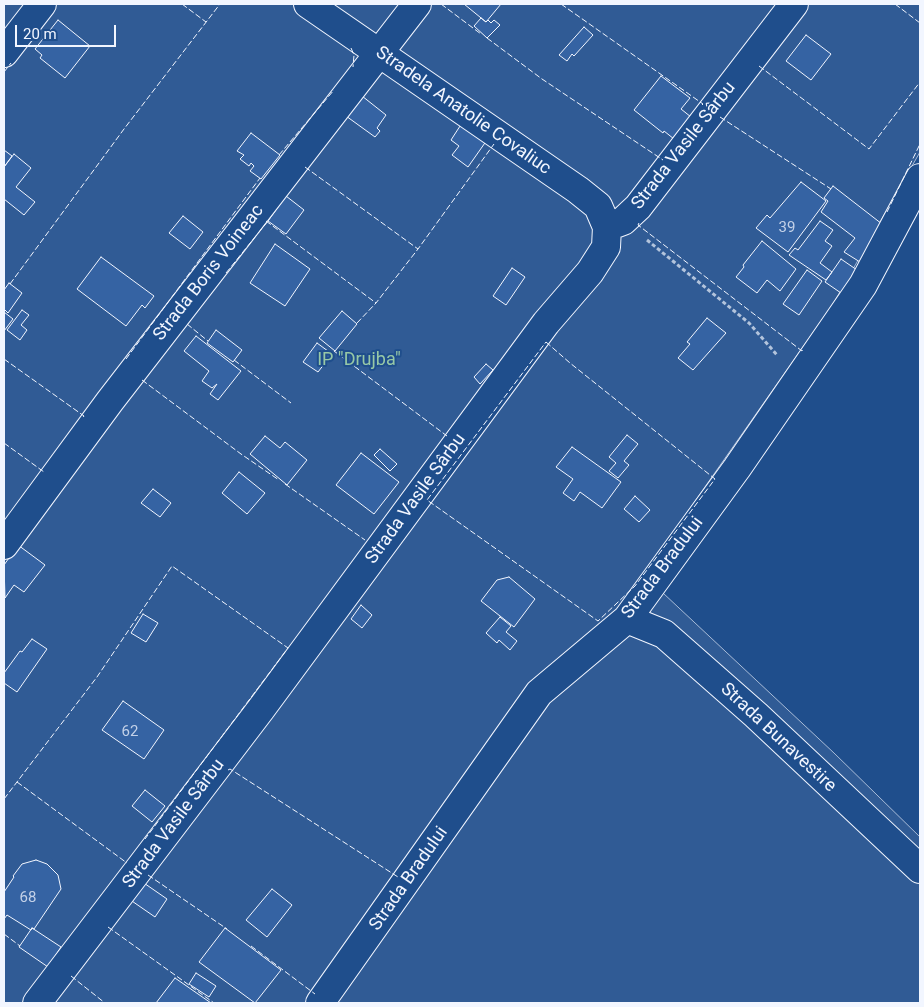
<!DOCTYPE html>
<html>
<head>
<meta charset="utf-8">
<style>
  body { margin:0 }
  #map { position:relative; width:924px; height:1007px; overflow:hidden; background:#1f4e8c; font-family:Roboto,sans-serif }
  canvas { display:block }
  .frame { position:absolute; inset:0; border:5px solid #f2f6ff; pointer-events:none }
  .scale { position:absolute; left:15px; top:25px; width:101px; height:22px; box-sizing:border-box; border:2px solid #f2f6ff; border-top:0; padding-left:6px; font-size:15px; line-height:18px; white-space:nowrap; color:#f2f6ff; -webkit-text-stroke:4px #1f4e8c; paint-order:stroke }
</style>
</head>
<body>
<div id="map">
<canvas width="924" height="1007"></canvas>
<div class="frame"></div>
<div class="scale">20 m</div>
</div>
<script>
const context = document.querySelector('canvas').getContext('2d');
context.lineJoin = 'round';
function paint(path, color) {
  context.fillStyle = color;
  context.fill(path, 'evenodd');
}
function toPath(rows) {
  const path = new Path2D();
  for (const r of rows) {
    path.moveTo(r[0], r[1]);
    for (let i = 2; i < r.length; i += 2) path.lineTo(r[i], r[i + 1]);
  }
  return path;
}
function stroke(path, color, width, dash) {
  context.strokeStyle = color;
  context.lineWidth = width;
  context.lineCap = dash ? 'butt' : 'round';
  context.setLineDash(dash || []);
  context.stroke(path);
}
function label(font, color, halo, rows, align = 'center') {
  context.font = font + ' Roboto,sans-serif';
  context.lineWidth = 4;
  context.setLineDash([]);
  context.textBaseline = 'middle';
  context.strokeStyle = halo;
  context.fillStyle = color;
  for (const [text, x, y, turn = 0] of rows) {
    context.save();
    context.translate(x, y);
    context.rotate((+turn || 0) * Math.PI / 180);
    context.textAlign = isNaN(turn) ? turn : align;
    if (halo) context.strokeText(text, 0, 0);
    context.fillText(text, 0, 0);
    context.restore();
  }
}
const built = toPath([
  [4,4,920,4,920,152,833,304,637,584,663,593,834,753,920,837,920,1003,4,1003,4,4]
]);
paint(built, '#305b95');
stroke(built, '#a8bbd7', 1);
const building = toPath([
  [464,4,501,4,486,22,464,4],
  [481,18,486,22,488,20,491,23,494,20,500,25,487,38,474,26,481,18],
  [58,20,90,46,65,78,40,58,42,55,35,49,58,20],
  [584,27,593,35,574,56,572,54,567,61,559,55,584,27],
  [806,35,831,54,811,80,786,61,806,35],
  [661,76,690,98,681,109,691,117,674,139,664,131,663,133,634,110,661,76],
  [362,96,386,115,377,128,380,131,375,137,346,116,362,96],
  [462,123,487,140,468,167,452,155,459,146,451,140,462,123],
  [251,133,280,155,261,179,250,171,254,166,251,163,249,166,240,159,244,155,237,151,251,133],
  [4,150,12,156,4,167,4,150],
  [14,154,31,168,16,187,35,202,24,215,4,199,4,167,14,154],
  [801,182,826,201,788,252,756,228,767,215,770,218,801,182],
  [833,186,882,224,860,262,844,252,855,238,821,212,828,201,824,198,833,186],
  [286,196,304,210,286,234,268,221,286,196],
  [183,216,203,232,190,249,169,233,183,216],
  [820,221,833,230,825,241,832,246,820,263,832,272,826,280,789,255,795,248,798,250,820,221],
  [762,241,796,269,780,291,767,280,757,293,736,277,744,267,743,265,762,241],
  [275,244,310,269,285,306,250,283,275,244],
  [101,257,154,296,145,308,142,305,126,326,77,289,101,257],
  [841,259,857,270,841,293,825,282,841,259],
  [512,268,525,277,506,305,493,296,512,268],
  [807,270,822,281,799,315,783,304,807,270],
  [9,283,22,293,8,313,4,309,4,290,9,283],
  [22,310,29,315,21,325,27,330,20,340,7,330,22,310],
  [342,311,357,324,335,351,319,338,342,311],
  [4,312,13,319,4,331,4,312],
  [707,318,726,333,693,370,678,358,690,344,687,342,707,318],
  [216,330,242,350,233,362,207,343,216,330],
  [196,336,241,371,218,400,210,394,217,384,212,388,202,381,209,371,184,351,196,336],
  [317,343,332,354,318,372,303,362,317,343],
  [486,364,493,370,480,384,474,377,486,364],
  [627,435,638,444,624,461,629,465,618,478,609,471,616,463,609,457,627,435],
  [265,436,280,448,285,442,307,460,287,485,250,454,265,436],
  [572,447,621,482,602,508,580,492,574,501,563,493,573,479,556,467,572,447],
  [380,449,397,464,390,471,374,455,380,449],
  [361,453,399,482,374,514,336,485,361,453],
  [239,472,265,493,247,514,222,493,239,472],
  [153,489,171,503,160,517,141,503,153,489],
  [635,496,650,510,639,522,624,509,635,496],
  [18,545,45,565,24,592,14,585,5,598,4,565,18,545],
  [509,577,535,599,514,627,481,601,497,580,509,577],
  [361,605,372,615,362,628,351,619,361,605],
  [143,614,158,623,146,642,131,633,143,614],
  [500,617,511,626,506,632,517,641,510,650,499,640,497,643,486,633,500,617],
  [32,639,47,649,17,692,4,683,4,673,20,651,22,652,32,639],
  [123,701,164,730,144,759,102,730,123,701],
  [145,790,165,806,152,822,132,806,145,790],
  [36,860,47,864,58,875,61,889,34,929,32,928,31,930,7,915,4,919,4,892,14,877,13,876,22,864,36,860],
  [141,881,167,899,155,917,129,899,141,881],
  [272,889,292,905,267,937,246,920,272,889],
  [32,928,61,947,48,967,19,947,32,928],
  [225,928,281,970,255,1003,199,962,225,928],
  [196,973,216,986,209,997,189,984,196,973],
  [175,978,211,1003,156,1003,175,978]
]);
paint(building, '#3563a3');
stroke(building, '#f2f6ff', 1);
const minor = toPath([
  [308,4,578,190,598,206,607,227],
  [4,53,42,4],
  [4,545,110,401,417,4],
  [627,619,664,634,756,715,920,869],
  [37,1003,261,709,546,323,590,272,606,247,607,227,623,221,638,207,794,4],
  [320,1003,539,693,627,619,737,468,863,285,920,178]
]);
stroke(minor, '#f2f6ff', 30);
stroke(toPath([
  [647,240,749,323,777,355]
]), '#b3c4dc', 3, [4, 2.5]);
stroke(minor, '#1f4e8c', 28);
stroke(toPath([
  [182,4,206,22],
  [441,4,481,34],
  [561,4,703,104,702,105],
  [895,4,920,23],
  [487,38,542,79,663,160],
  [351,48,354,55,353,67],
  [759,66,869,149,920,82],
  [4,72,11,63],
  [720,117,831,189],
  [279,155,334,90],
  [305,167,418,249],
  [887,212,920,144],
  [266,221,376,303],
  [639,223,638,225,802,351,804,349],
  [226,273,268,221],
  [10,284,124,129,220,4],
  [357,323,376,303,418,249,494,144],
  [187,324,208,341],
  [546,342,570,363,715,479,635,586,598,621,427,500,546,342],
  [334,351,447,436],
  [4,359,84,416,82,419],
  [126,359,260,178],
  [234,360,291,403],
  [142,380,241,454,279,480],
  [4,443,44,472],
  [285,484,365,540],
  [228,770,230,769,398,877],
  [17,782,127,863],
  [4,799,97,677,172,566,288,648,145,839],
  [148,875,227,929],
  [108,927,214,1003],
  [4,934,20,946],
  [251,946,315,994],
  [71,976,105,1003]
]), '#f2f6ff', 1, [6, 2.5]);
label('15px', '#c3d1e8', null, [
  ["39",787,228],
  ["62",130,732],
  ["68",28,898]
]);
label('18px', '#f2f6ff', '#1f4e8c', [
  ["Stradela Anatolie Covaliuc",463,111,35],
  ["Strada Vasile Sârbu",684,146,-52],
  ["Strada Boris Voineac",209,273,-52],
  ["Strada Vasile Sârbu",416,499,-54],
  ["Strada Bradului",663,568,-53],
  ["Strada Bunavestire",778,738,43],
  ["Strada Vasile Sârbu",174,824,-53],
  ["Strada Bradului",409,879,-55]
]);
label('18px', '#97c8a6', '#1f4e8c', [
  ["IP \"Drujba\"",359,360]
]);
</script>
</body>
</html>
